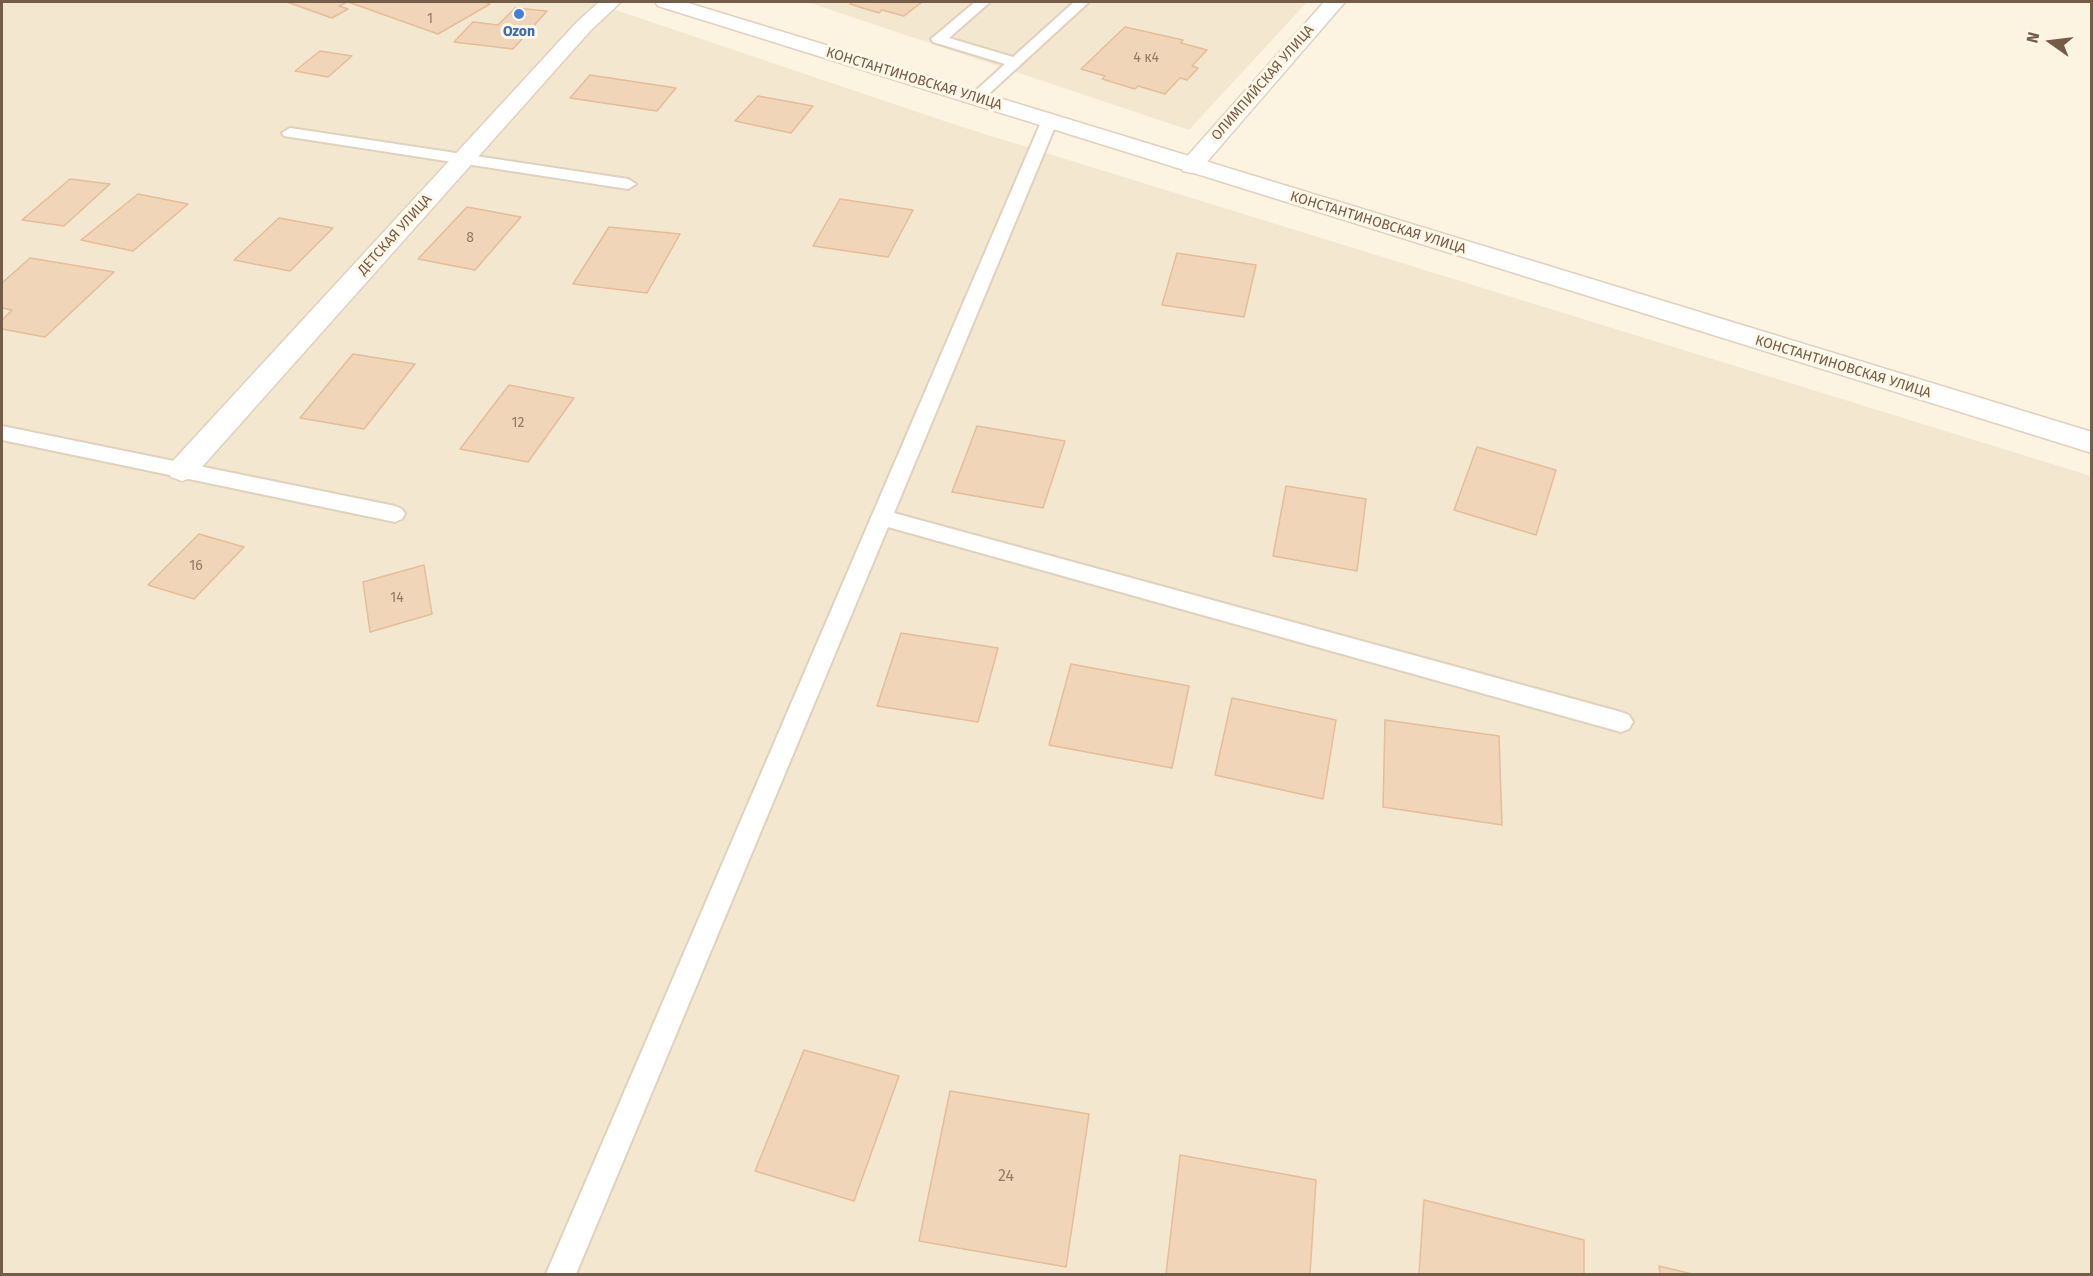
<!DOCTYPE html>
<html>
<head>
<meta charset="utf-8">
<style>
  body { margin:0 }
  #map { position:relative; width:2093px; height:1276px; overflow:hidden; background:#fcf4e1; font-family:"Fira Sans",sans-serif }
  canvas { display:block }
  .frame { position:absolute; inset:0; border:3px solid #735c48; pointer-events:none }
  .north { position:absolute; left:2021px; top:12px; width:60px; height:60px; -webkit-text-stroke:4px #fff8e7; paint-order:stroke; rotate:284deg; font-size:16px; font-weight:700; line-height:24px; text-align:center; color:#735c48 }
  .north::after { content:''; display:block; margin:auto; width:21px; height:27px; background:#735c48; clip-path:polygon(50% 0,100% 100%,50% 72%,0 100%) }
</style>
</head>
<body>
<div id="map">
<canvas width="2093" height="1276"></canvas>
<div class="frame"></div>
<div class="north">N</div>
</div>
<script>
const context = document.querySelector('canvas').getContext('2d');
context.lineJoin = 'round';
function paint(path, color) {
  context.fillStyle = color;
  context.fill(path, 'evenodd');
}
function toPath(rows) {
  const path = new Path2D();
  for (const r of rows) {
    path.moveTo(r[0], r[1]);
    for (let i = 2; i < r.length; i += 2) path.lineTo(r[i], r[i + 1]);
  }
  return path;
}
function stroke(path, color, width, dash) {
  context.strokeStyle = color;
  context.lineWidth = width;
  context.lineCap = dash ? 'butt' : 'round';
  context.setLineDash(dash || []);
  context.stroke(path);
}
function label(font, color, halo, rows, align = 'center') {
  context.font = font + ' "Fira Sans",sans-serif';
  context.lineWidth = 6;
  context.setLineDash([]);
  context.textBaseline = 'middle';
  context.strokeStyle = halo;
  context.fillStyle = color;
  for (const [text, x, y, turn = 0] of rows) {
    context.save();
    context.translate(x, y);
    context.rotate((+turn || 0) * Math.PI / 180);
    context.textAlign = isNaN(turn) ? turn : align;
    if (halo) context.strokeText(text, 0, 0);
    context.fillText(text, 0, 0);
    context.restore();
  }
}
paint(toPath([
  [2,2,592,2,962,127,2091,476,2091,1274,2,1274],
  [807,2,1307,2,1189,130]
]), '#f4e7cf');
const building = toPath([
  [287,2,347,2,339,6,348,9,332,18,287,2],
  [348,2,484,2,490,4,438,34,348,2],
  [852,2,922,2,904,16,882,10,879,13,850,4,852,2],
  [515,8,547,11,513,49,454,42,473,22,498,25,515,8],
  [1125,27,1183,40,1181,43,1207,50,1192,66,1198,68,1187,80,1180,78,1165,94,1138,86,1135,89,1102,79,1105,76,1081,69,1125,27],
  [320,51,352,56,328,77,295,71,320,51],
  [590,75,676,88,657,111,570,98,590,75],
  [758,96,813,106,791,133,735,121,758,96],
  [70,179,110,184,64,226,22,220,70,179],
  [138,194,188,204,133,251,81,240,138,194],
  [840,199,913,210,888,257,813,246,840,199],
  [467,207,521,217,475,270,418,259,467,207],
  [279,218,333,228,290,271,234,260,279,218],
  [609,227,680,234,647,293,573,284,609,227],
  [1177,253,1256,265,1244,317,1162,305,1177,253],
  [30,258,114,272,45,337,2,329,2,320,12,310,2,308,2,283,30,258],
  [353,354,415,364,364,429,300,418,353,354],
  [509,385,574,398,528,462,460,449,509,385],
  [977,426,1065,441,1043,508,952,492,977,426],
  [1477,447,1556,470,1536,535,1454,510,1477,447],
  [1286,486,1366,499,1357,571,1273,556,1286,486],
  [199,534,244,547,194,599,148,585,199,534],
  [424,565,432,614,370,632,363,582,424,565],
  [901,633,998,648,978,722,877,706,901,633],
  [1071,664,1189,686,1172,768,1049,745,1071,664],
  [1232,698,1336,720,1323,799,1215,775,1232,698],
  [1385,720,1499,736,1502,825,1383,807,1385,720],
  [804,1050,899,1076,854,1201,755,1171,804,1050],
  [950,1091,1089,1114,1066,1267,919,1241,950,1091],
  [1180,1155,1316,1180,1310,1274,1166,1274,1180,1155],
  [1424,1200,1584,1240,1584,1274,1419,1274,1424,1200],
  [1659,1266,1692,1274,1660,1274,1659,1266]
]);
paint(building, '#f1d5b8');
stroke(building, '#e4bd99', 1.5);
const service = toPath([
  [975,2,990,2,949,38,1013,57,1074,2,1089,2,981,101,976,103,968,98,971,95,1005,64,933,42,931,39,975,2],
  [1049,117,1057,122,894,513,1621,712,1629,715,1633,722,1629,729,1621,732,888,527,576,1274,546,1274,1041,122,1049,117],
  [290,128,628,179,636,184,628,189,284,136,282,133,290,128],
  [2,426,395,506,402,509,405,514,402,519,395,522,2,440,2,426]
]);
const minor = toPath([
  [599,2,621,2,591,30,193,477,182,481,171,477,167,470,171,463,577,22,599,2],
  [1324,2,1345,2,1199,171,1191,173,1183,171,1179,166,1183,161,1324,2]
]);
const tertiary = toPath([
  [655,2,685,2,2092,432,2092,453,658,6,655,2]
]);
stroke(service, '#e0d1bd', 4);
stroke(minor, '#e0d1bd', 3);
stroke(tertiary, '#e0d1bd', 3);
paint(service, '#fff');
paint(minor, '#fff');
paint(tertiary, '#fff');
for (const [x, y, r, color] of [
  [519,14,6,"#3f7fe0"]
]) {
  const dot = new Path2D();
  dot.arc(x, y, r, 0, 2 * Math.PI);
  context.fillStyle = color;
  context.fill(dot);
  stroke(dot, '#fff8e7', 2);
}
label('14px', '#927a64', null, [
  ["1",430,19],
  ["4 к4",1146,58],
  ["8",470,238],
  ["12",518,423],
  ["16",196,566],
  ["14",397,598]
]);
label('bold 14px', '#366cbe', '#fff8e7', [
  ["Ozon",519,32]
]);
label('14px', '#735c48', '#fff8e7', [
  ["КОНСТАНТИНОВСКАЯ УЛИЦА",914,79,17],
  ["ОЛИМПИЙСКАЯ УЛИЦА",1263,83,-49],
  ["КОНСТАНТИНОВСКАЯ УЛИЦА",1378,223,17],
  ["ДЕТСКАЯ УЛИЦА",395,235,-48],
  ["КОНСТАНТИНОВСКАЯ УЛИЦА",1843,367,17]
]);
label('16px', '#927a64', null, [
  ["24",1006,1177]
]);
</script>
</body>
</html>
